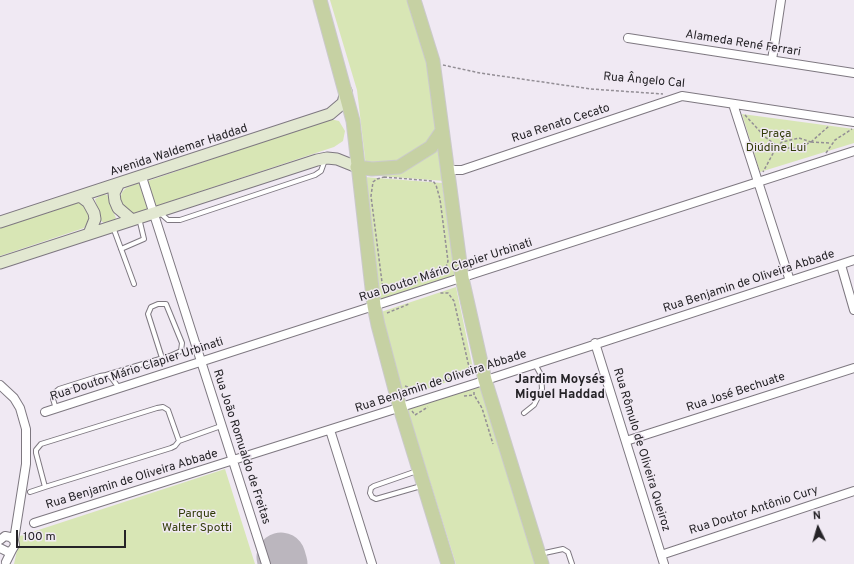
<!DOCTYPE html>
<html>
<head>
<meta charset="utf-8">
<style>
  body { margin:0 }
  #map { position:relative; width:854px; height:564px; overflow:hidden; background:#f0e9f3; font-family:Overpass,sans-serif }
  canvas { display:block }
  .north { position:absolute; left:798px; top:508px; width:40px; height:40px; -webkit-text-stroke:3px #f0e9f3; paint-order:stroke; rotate:355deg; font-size:11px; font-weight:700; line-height:16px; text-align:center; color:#252327 }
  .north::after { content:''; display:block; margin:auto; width:14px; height:18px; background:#252327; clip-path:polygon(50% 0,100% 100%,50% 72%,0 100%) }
  .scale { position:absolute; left:16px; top:530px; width:110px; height:18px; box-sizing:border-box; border:2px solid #252327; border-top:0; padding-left:5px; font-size:12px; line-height:14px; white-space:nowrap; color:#252327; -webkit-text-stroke:3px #f0e9f3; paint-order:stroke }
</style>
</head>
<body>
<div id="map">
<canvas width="854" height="564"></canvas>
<div class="north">N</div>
<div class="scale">100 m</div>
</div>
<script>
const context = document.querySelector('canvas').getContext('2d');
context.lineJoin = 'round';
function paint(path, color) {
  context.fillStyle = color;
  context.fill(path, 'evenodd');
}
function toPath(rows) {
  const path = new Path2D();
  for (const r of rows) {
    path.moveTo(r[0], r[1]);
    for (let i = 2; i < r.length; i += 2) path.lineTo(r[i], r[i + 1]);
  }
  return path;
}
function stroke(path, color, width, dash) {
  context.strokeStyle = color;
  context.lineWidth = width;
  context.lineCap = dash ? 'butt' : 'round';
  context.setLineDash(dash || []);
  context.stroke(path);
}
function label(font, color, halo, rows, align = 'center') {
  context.font = font + ' Overpass,sans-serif';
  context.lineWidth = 3;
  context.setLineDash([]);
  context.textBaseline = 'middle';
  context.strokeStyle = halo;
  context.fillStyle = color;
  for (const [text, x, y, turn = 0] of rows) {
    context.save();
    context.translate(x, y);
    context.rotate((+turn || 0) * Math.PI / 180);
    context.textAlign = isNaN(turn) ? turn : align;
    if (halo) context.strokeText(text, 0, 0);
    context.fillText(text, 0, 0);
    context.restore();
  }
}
paint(toPath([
  [330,0,410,0,425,52,445,181,367,175,357,90],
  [742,114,854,129,854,143,760,172],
  [330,119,339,121,345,131,343,141,334,147,156,206,148,181],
  [364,177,442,183,455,276,378,303],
  [139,183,148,210,131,214,123,208,120,200,122,192,126,188],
  [104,194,110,196,110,204,116,218,114,221,104,223,101,221,95,199],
  [77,202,82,203,89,210,90,219,84,228,0,256,0,226],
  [456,287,474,373,403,397,381,312],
  [480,387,537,564,456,564,407,408],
  [225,469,255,564,14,564,20,536]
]), '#d8e6b5');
stroke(toPath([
  [281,557,283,564]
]), '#bbb6be', 49);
const lane = toPath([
  [159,212,168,220,180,220,315,175,321,171,325,160],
  [113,227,134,284],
  [121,249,144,239,139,218],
  [106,375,170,356,181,351,182,343,166,304,158,304,151,307,148,314,162,358],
  [56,409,53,399,53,394,59,389,100,376,106,375,111,377,119,388],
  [524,413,534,405,542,389,541,375,535,364],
  [179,441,175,446,171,448,45,487,36,453,36,450,41,444,157,408,163,407,168,410,179,441,221,426],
  [417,471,374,486,371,488,370,493,372,497,376,499,421,486],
  [30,492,45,487],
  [540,554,563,549,568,552,572,564]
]);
const street = toPath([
  [628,38,854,73],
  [772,60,781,0],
  [733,104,790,281],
  [448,168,453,170,462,170,682,96,854,122],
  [142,177,266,564],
  [841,265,854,310],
  [595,343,664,564],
  [0,385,14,398,20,408,26,429,26,464,14,540],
  [45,412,854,151],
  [330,430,372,564],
  [626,441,854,368],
  [34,523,474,384,854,260],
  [0,540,5,536,10,537,14,540,15,545,12,550,8,552,0,548],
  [661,555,854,491],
  [6,562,12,550]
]);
const secondary = toPath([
  [118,185,114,193,115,201,118,208,132,220],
  [80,196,88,202,94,213,95,219,89,234],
  [0,222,330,114,343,103,346,91],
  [0,263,317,160,327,158,337,159,357,167]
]);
const primary = toPath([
  [320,0,353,121,374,306,378,325,400,408,448,564],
  [414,0,433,61,462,278,485,380,542,564],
  [357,167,372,169,399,167,431,147,442,131]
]);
stroke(lane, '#7e7880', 6);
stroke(street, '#7e7880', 10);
stroke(secondary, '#7e7880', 13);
stroke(primary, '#cbcacb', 15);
stroke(toPath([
  [443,65,480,73,591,89,663,94],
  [745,115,765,137,777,146,782,148,798,148,811,142,799,138,782,142,777,146,763,172],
  [811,142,829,126],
  [811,142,831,143],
  [826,153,835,140,852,129],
  [384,177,433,181,436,185,440,199,448,261,445,270,431,277,383,290,371,196,373,182,377,179,384,177],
  [387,313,409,304],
  [405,386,415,389,469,373,469,367,454,301,448,293,439,293],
  [474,392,474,395,482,408,493,444],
  [464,396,474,395],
  [412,411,415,415,428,407]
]), '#938e95', 1.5, [3, 2]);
stroke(lane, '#fff', 4);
stroke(street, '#fff', 8);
stroke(secondary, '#e2e8d1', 11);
stroke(primary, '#c6d1a3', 13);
label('12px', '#252327', '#f0e9f3', [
  ["Alameda René Ferrari",743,44,9],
  ["Rua Ângelo Cal",644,81,5],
  ["Rua Renato Cecato",561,124,-18],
  ["Avenida Waldemar Haddad",179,151,-18],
  ["Rua Doutor Mário Clapier Urbinati",446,271,-18],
  ["Rua Benjamin de Oliveira Abbade",749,282,-18],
  ["Rua Doutor Mário Clapier Urbinati",137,370,-18],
  ["Rua Benjamin de Oliveira Abbade",441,382,-18],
  ["Rua José Bechuate",736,393,-18],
  ["Rua João Romualdo de Freitas",241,447,72],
  ["Rua Rômulo de Oliveira Queiroz",641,450,73],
  ["Rua Benjamin de Oliveira Abbade",132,480,-17],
  ["Rua Doutor Antônio Cury",754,511,-18]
]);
label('12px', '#323c09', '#f0e9f3', [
  ["Praça",776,135],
  ["Diúdine Lui",776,149],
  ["Parque",197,515],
  ["Walter Spotti",197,529]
]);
label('bold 13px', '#252327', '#f0e9f3', [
  ["Jardim Moysés",560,380],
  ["Miguel Haddad",560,395]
]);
</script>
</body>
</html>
